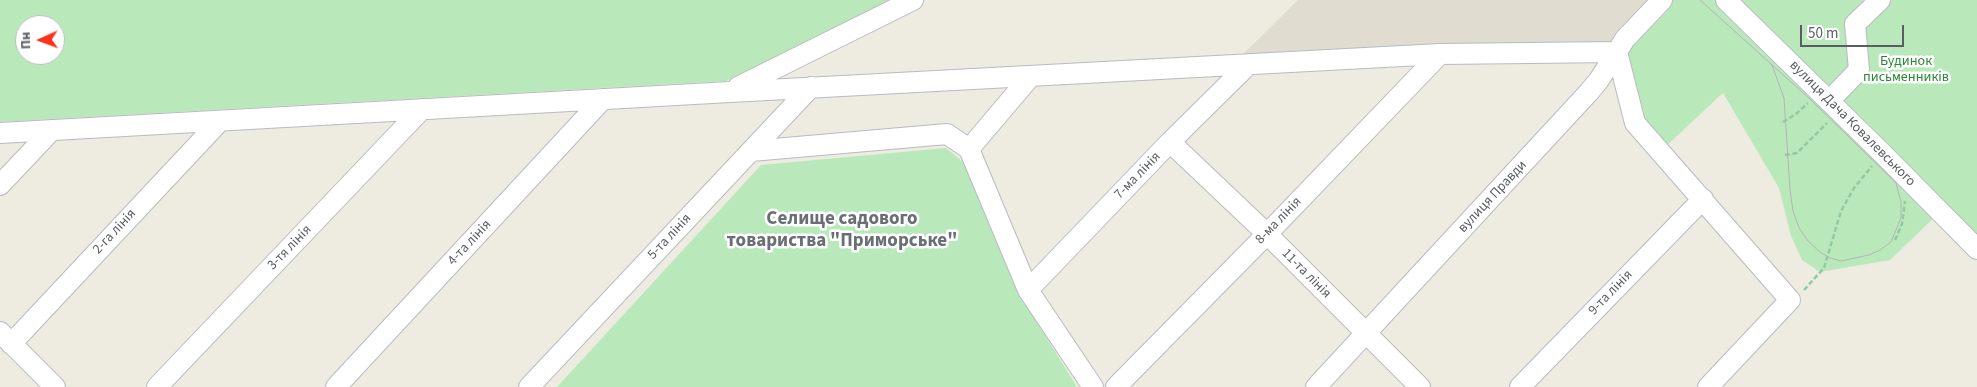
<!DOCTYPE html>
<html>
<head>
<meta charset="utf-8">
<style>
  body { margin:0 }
  #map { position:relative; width:1977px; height:387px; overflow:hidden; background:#eeebe0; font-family:"Source Sans 3",sans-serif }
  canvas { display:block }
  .north { position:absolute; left:15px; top:15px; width:50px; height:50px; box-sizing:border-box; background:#fff; border:1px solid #bdbec1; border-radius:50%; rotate:268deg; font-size:14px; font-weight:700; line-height:20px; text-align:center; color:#595d63 }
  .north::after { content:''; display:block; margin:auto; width:18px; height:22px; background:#fb3219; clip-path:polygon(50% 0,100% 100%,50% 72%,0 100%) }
  .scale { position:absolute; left:1800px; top:25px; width:104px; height:22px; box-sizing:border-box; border:2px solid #595d63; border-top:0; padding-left:6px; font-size:15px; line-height:18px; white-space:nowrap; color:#595d63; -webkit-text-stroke:4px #fff; paint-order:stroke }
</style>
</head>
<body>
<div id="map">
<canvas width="1977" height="387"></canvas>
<div class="north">Пн</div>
<div class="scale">50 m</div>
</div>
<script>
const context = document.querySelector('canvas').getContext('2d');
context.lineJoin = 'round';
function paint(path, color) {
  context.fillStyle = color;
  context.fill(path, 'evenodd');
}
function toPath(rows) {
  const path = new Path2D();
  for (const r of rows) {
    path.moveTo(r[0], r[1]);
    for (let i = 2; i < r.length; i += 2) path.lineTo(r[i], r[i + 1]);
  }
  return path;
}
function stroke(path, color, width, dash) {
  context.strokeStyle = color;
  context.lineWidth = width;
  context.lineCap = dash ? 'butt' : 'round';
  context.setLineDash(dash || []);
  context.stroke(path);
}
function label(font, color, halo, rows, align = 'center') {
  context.font = font + ' "Source Sans 3",sans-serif';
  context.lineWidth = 5;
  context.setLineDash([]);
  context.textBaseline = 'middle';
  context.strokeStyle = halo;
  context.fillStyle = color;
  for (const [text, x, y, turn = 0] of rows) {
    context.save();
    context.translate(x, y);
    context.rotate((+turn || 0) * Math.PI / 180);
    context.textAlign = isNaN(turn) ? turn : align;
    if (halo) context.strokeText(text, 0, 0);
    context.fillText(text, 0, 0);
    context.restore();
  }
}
paint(toPath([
  [1298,0,1654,0,1611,44,1241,56]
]), '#e0ddd0');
paint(toPath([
  [0,0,893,0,726,81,0,122],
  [25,25,55,25,55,55,25,55],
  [1669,0,1719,0,1938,214,1890,260,1820,272,1802,260,1791,236,1779,188,1723,93,1665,147,1640,117,1623,52],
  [1734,0,1977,0,1977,241],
  [946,148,963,162,1023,300,1077,387,557,387,761,165]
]), '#b9e9bb');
const minor = toPath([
  [1726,0,1883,154,1977,249],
  [738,87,913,0],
  [1829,101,1859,70,1855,24,1880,0],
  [0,133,730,92,1440,54,1617,52,1635,123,1790,300,1708,387],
  [1170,142,1267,234,1420,387],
  [969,149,1031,76],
  [751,151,947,134,969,149,1028,290,1093,387],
  [0,185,52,130],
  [1028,290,1170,142,1249,64],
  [0,332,55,387],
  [11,344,220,121],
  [157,387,422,109],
  [336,387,603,99],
  [529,387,811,87],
  [1116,387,1267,234,1440,54],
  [1316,387,1589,92,1599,80,1625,39,1662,0],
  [1520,387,1703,199]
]);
stroke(minor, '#b8bbc1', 22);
stroke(toPath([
  [1783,122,1796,114,1808,103],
  [1785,155,1797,153,1827,123],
  [1895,240,1902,224,1905,201],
  [1804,290,1824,268,1841,211,1854,188,1872,166]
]), '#92caa4', 2.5, [5, 2.5]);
stroke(minor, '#fff', 20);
stroke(toPath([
  [1700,0,1811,100,1896,183,1901,202,1901,218,1891,242,1880,250,1869,255,1841,261,1830,258,1820,252,1808,241,1799,228,1793,211,1790,190,1784,98,1772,65]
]), '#b4b5b6', 1);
label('14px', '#2c8733', '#fff', [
  ["Будинок",1906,62],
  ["письменників",1906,78]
]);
label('14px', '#595d63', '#fff', [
  ["вулиця Дача Ковалевського",1852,124,45],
  ["7-ма лінія",1138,176,-46],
  ["вулиця Правди",1493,197,-47],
  ["8-ма лінія",1279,221,-46],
  ["2-га лінія",115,232,-47],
  ["5-та лінія",670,237,-47],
  ["4-та лінія",470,243,-47],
  ["3-тя лінія",290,248,-46],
  ["11-та лінія",1306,274,45],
  ["9-та лінія",1611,293,-46]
]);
label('bold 19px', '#6a6f75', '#fff', [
  ["Селище садового",842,220],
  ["товариства \"Приморське\"",842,242]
]);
</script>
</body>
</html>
